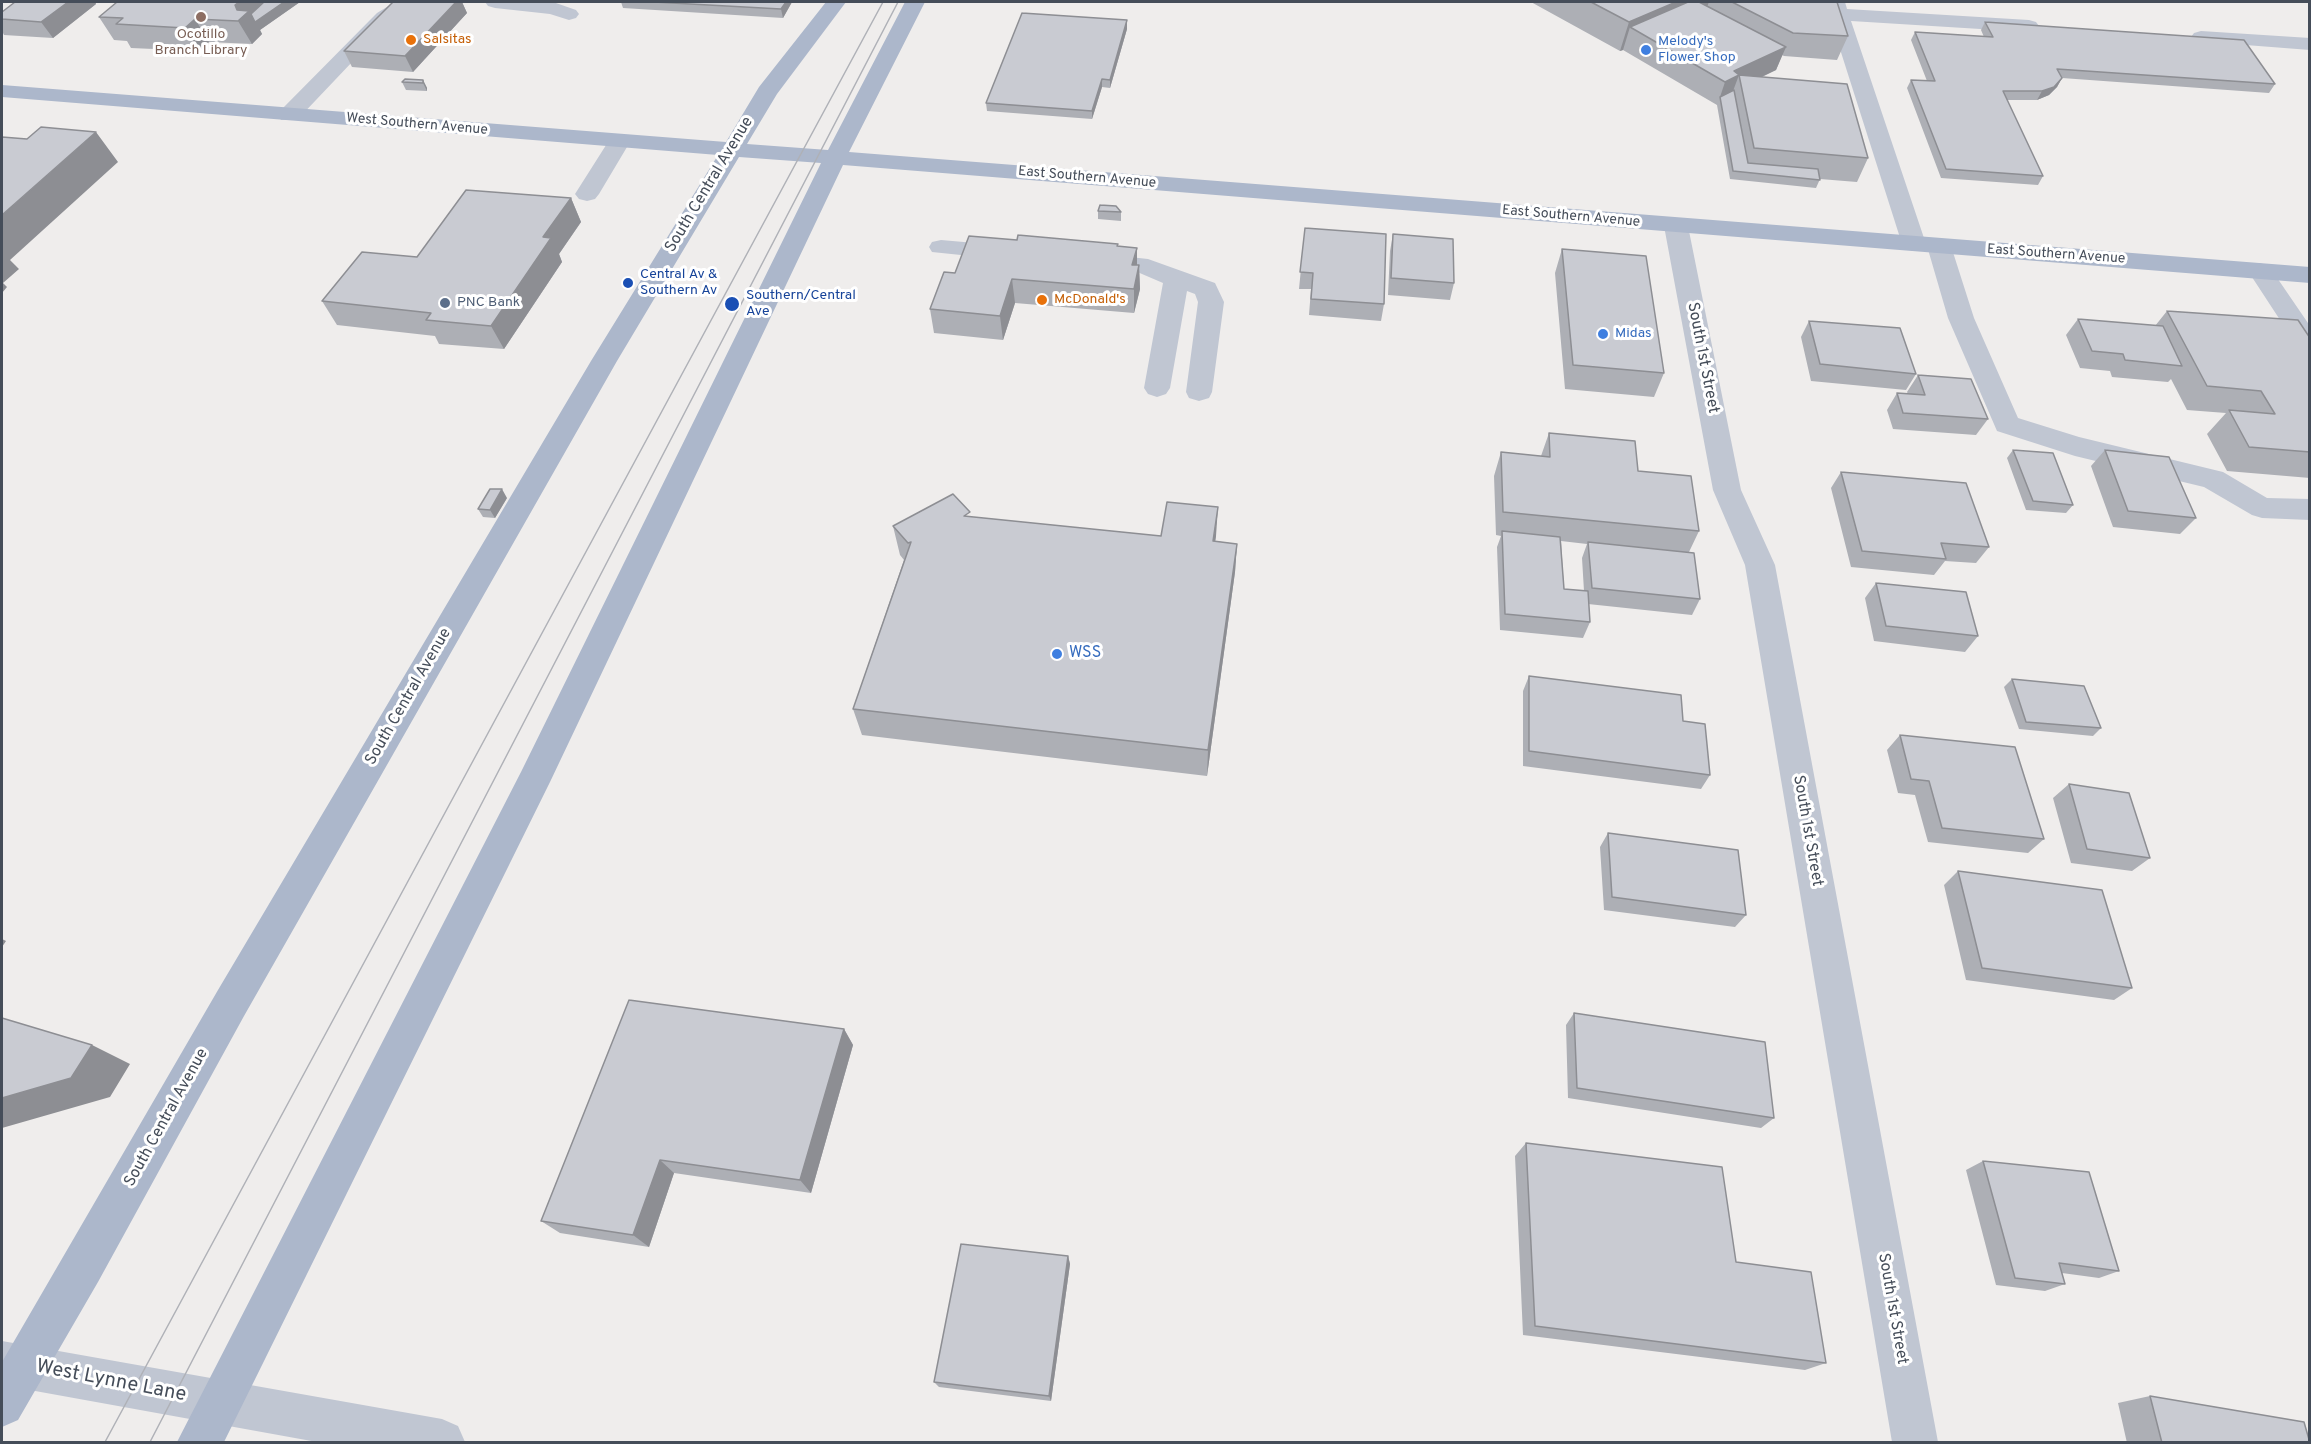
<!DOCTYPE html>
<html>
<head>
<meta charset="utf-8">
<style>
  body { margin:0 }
  #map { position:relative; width:2311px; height:1444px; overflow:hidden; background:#efedec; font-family:Overpass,sans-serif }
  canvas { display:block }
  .frame { position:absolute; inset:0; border:3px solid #454d59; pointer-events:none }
</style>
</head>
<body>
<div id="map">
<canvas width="2311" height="1444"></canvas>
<div class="frame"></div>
</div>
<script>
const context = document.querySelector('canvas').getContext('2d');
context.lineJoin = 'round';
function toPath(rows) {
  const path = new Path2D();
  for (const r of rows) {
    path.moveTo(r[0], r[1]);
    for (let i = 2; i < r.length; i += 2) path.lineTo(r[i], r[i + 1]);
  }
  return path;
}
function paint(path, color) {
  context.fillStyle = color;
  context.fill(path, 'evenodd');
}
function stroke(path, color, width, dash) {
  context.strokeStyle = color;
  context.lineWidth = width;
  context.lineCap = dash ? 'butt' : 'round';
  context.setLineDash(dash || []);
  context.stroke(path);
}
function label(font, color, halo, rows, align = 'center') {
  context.font = font + ' Overpass,sans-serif';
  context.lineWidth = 6;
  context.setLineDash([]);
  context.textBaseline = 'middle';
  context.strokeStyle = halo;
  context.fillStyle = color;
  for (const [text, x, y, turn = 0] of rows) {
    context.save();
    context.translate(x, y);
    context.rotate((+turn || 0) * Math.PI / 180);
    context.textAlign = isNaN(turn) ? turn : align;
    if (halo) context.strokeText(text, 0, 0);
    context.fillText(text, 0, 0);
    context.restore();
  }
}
paint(toPath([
  [395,2,418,2,391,21,297,120,281,120,278,115,281,110,377,13,395,2],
  [485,2,553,2,576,10,579,14,576,18,569,20,550,14,495,8,488,6,485,2],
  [1825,2,1845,2,1847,9,2029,20,2036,22,2039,26,2036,30,2029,32,1851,21,1926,244,1923,249,1914,251,1905,249,1902,244,1825,2],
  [2201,31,2310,38,2310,50,2194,41,2191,37,2194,33,2201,31],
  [619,135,627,137,630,142,599,194,595,199,587,201,579,199,575,194,608,142,611,137,619,135],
  [1676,219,1684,221,1688,226,1741,490,1775,565,1938,1442,1892,1442,1745,565,1713,490,1664,226,1668,221,1676,219],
  [1939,239,1948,241,1951,246,1974,318,2018,418,2079,437,2223,472,2267,498,2310,499,2310,520,2262,518,2252,515,2204,487,2075,456,1997,431,1948,318,1927,246,1930,241,1939,239],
  [941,240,1009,246,1018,248,1021,253,1018,258,1009,260,932,252,929,247,932,242,941,240],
  [1093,253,1148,259,1215,283,1224,302,1212,392,1209,398,1199,401,1189,398,1186,392,1198,302,1195,294,1187,291,1170,388,1166,394,1157,397,1148,394,1144,388,1163,283,1135,271,1084,265,1081,260,1084,255,1093,253],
  [2260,263,2269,266,2310,326,2310,354,2301,352,2248,271,2251,266,2260,263],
  [2,1341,442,1419,458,1426,465,1442,317,1442,2,1385,2,1341]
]), '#c0c6d2');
paint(toPath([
  [826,2,846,2,777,94,747,144,828,150,905,2,925,2,849,152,2310,267,2310,283,843,165,550,782,224,1442,177,1442,521,772,821,163,739,157,617,361,244,1016,98,1282,18,1420,2,1427,2,1362,218,990,591,361,718,155,2,97,2,85,726,142,759,87,826,2]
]), '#acb7cb');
stroke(toPath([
  [105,1442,883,2],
  [150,1442,898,2]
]), '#afb1b7', 1.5);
paint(toPath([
  [15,2,95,2,96,4,53,38,4,35,2,31,2,12],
  [117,2,300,2,260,30,262,34,252,44,209,42,199,51,131,48,127,41,114,40,99,17],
  [393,2,462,2,467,13,413,72,352,67,344,51],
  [621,2,792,2,783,18,623,8],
  [1531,2,1837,2,1848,36,1837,60,1784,56,1782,55,1776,70,1762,77,1868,158,1857,182,1820,179,1816,188,1730,179,1717,105,1623,50,1620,51],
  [1127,20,1127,29,1110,88,1102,87,1092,119,987,111,986,103],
  [1985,22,2275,84,2269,93,2062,78,2057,87,2049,95,2037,100,2007,100,2043,176,2038,185,1941,178,1907,88,1911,80,1927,81,1911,40,1915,32,1984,37,1981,30],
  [423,80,427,88,427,91,406,90,402,82],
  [571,198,581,222,559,254,562,262,504,349,439,344,435,336,337,325,322,301,417,257],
  [1098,211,1121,212,1121,221,1098,219],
  [1305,228,1384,304,1381,321,1309,315,1311,289,1299,289],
  [1393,234,1454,283,1450,300,1388,295,1390,251],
  [1017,240,1118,246,1137,265,1139,265,1140,289,1134,313,1015,303,1003,340,934,333,930,309,955,273],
  [1562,249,1664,373,1654,397,1565,389,1555,273],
  [2167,311,2310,338,2310,478,2227,471,2207,434,2226,413,2187,410,2171,379,2168,382,2112,377,2110,371,2080,368,2066,335,2078,319,2155,326],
  [1809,321,1916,374,1906,390,1811,381,1801,337],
  [1918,375,1988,419,1976,435,1893,429,1887,410,1897,393,1908,394,1907,392],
  [1549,433,1638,471,1699,531,1689,552,1700,599,1692,615,1588,604,1590,622,1583,638,1500,630,1497,547,1501,536,1496,535,1494,476,1501,452,1541,456],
  [1561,541,1587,544,1582,558,1584,591,1564,589],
  [2013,450,2073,505,2066,513,2026,510,2007,458],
  [2105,450,2196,518,2180,534,2113,527,2091,466],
  [1841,472,1989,547,1976,563,1945,561,1934,575,1851,567,1831,488],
  [507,498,495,518,483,517,478,509],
  [971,517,1161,536,1216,536,1215,541,1237,544,1235,572,1207,776,862,735,853,709,904,560,900,555,893,526],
  [1876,583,1978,636,1965,652,1874,641,1865,598],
  [1529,676,1683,721,1710,775,1701,789,1523,766,1523,691],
  [2012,679,2101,728,2093,736,2019,729,2004,687],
  [1900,735,2044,839,2028,853,1928,842,1915,795,1898,793,1887,750],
  [2069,784,2150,858,2132,871,2071,863,2053,798],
  [1608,833,1746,915,1735,927,1604,910,1600,847],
  [1958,871,2132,988,2114,1000,1966,980,1944,885],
  [1574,1013,1774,1118,1761,1128,1568,1098,1566,1025],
  [844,1029,853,1045,811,1193,674,1173,649,1247,560,1233,541,1221],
  [1526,1143,1736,1262,1826,1363,1805,1370,1523,1335,1515,1156],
  [1983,1161,2119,1271,2099,1278,2062,1273,2065,1284,2045,1291,1996,1285,1966,1170],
  [1068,1256,1070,1264,1051,1401,939,1387,934,1382],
  [2150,1396,2310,1443,2127,1443,2118,1403]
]), '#adafb5');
paint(toPath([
  [68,2,95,2,96,4,53,38,41,22],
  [239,2,300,2,260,30,262,34,252,44,238,21,235,5],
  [456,2,462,2,467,13,413,72,405,56],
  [786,2,792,2,783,18,781,9],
  [1676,2,1709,2,1704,14,1630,27,1623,50,1620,51,1629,22],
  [195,19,209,42,199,51,185,28],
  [1127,20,1127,29,1110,88,1110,80],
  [1786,47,1776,70,1742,86,1739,75,1730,99,1720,97,1725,82,1734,71],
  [2062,78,2057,87,2049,95,2037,100,2042,91],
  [1102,79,1102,87,1092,119,1092,111],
  [423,80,427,88,427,91,423,83],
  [96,132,118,162,10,260,19,269,3,283,7,287,2,293,2,215],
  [571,198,581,222,559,254,562,262,504,349,491,326,543,237],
  [1137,248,1137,272,1132,265],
  [1139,265,1140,289,1134,313,1134,289],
  [1012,279,1015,303,1003,340,1000,316],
  [502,489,507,498,495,518,490,510],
  [1218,507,1216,536,1211,570,1213,541],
  [1237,544,1235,572,1207,776,1208,750],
  [2,939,6,941,2,947],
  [844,1029,853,1045,811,1193,800,1180],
  [92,1045,130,1064,110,1097,2,1128,2,1098],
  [660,1160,674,1173,649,1247,633,1235],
  [1068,1256,1070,1264,1051,1401,1049,1396]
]), '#8d8e93');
const building = toPath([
  [15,2,68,2,41,22,2,19,2,12,15,2],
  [117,2,239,2,235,5,237,10,249,11,238,21,195,19,185,28,116,24,123,18,99,17,117,2],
  [264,2,284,2,255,22,251,14,264,2],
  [393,2,456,2,405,56,344,51,393,2],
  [654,2,786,2,781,9,654,2],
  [1591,2,1676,2,1629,22,1591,2],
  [1688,2,1699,2,1786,47,1734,71,1739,75,1847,84,1868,158,1754,148,1739,75,1725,82,1630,27,1688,2],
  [1732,2,1837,2,1848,36,1793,33,1732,2],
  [1022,13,1127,20,1110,80,1102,79,1092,111,986,103,1022,13],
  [1985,22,2244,40,2275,84,2057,69,2062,78,2054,87,2042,91,2003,91,2043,176,1946,169,1911,80,1935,81,1915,32,1993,37,1985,22],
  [405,79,423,80,423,83,402,82,405,79],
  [1734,90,1748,163,1818,169,1820,180,1733,171,1720,97,1734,90],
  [41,127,96,132,2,215,2,137,27,139,41,127],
  [466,190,571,198,543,237,551,238,491,326,426,320,431,313,322,301,362,252,417,257,466,190],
  [1100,205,1116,206,1121,212,1098,211,1100,205],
  [1305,228,1386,234,1384,304,1311,299,1313,273,1300,272,1305,228],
  [1393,234,1453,239,1454,283,1391,278,1393,234],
  [1018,235,1118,244,1117,246,1137,248,1132,265,1139,265,1134,289,1012,279,1000,316,930,309,944,272,955,273,969,236,1017,240,1018,235],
  [1562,249,1646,256,1664,373,1573,365,1562,249],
  [2167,311,2298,320,2310,338,2310,452,2249,447,2229,410,2275,414,2261,391,2207,386,2167,311],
  [2078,319,2163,326,2182,366,2125,360,2123,354,2092,351,2078,319],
  [1809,321,1900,328,1916,374,1820,364,1809,321],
  [1918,375,1971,379,1988,419,1903,413,1897,393,1925,395,1918,375],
  [1549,433,1635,441,1638,471,1691,476,1699,531,1503,512,1501,452,1550,457,1549,433],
  [2013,450,2053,453,2073,505,2033,501,2013,450],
  [2105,450,2169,457,2196,518,2128,511,2105,450],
  [1841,472,1966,483,1989,547,1941,543,1946,559,1862,551,1841,472],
  [490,489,502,489,490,510,478,509,490,489],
  [953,494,970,512,964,516,1161,536,1167,502,1218,507,1213,541,1237,544,1208,750,853,709,911,542,908,543,893,526,953,494],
  [1502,531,1560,537,1564,589,1588,591,1590,622,1505,614,1502,531],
  [1588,542,1694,553,1700,599,1592,588,1588,542],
  [1876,583,1966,592,1978,636,1886,626,1876,583],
  [1529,676,1681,695,1683,721,1705,724,1710,775,1529,751,1529,676],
  [2012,679,2084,686,2101,728,2026,722,2012,679],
  [1900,735,2015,747,2044,839,1942,828,1929,781,1911,779,1900,735],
  [2069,784,2129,793,2150,858,2087,849,2069,784],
  [1608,833,1738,850,1746,915,1612,897,1608,833],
  [1958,871,2102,890,2132,988,1982,968,1958,871],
  [629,1000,844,1029,800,1180,660,1160,633,1235,541,1221,629,1000],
  [1574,1013,1765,1042,1774,1118,1577,1088,1574,1013],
  [2,1018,92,1045,71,1078,2,1098,2,1018],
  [1526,1143,1722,1167,1736,1262,1811,1272,1826,1363,1535,1326,1526,1143],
  [1983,1161,2089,1172,2119,1271,2059,1263,2065,1284,2015,1278,1983,1161],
  [961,1244,1068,1256,1049,1396,934,1382,961,1244],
  [2150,1396,2304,1422,2310,1443,2162,1443,2150,1396]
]);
paint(building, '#c9cbd2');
stroke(building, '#8d8e93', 1.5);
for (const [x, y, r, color] of [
  [201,17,6,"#8d6e63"],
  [411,40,6,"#e8710a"],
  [1646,50,6,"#3f7fe0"],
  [628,283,6,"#1a4fb4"],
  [1042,300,6,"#e8710a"],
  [445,303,6,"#5c6f8a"],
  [732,304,8,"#1a4fb4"],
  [1603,334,6,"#3f7fe0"],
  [1057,654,6,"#3f7fe0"]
]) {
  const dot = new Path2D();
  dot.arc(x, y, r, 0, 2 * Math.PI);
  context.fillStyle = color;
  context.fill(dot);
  stroke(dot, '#fff', 2);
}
label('14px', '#785e54', '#fff', [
  ["Ocotillo",201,35],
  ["Branch Library",201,51]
]);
label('14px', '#c56008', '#fff', [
  ["Salsitas",423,40],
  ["McDonald's",1054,300]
], 'left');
label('14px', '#366cbe', '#fff', [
  ["Melody's",1658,42],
  ["Flower Shop",1658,58],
  ["Midas",1615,334]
], 'left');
label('14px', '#454d59', '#fff', [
  ["West Southern Avenue",417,125,5],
  ["East Southern Avenue",1087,178,5],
  ["East Southern Avenue",1571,217,5],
  ["East Southern Avenue",2056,255,4]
]);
label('14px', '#164399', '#fff', [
  ["Central Av &",640,275],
  ["Southern Av",640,291],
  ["Southern/Central",746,296],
  ["Ave",746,312]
], 'left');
label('14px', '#4e5e75', '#fff', [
  ["PNC Bank",457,303]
], 'left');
label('16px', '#454d59', '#fff', [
  ["South Central Avenue",710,185,-59],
  ["South 1st Street",1702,358,79],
  ["South Central Avenue",409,697,-60],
  ["South 1st Street",1807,831,80],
  ["South Central Avenue",167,1118,-61],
  ["South 1st Street",1892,1309,80]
]);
label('16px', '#366cbe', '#fff', [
  ["WSS",1069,654]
], 'left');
label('20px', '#454d59', '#fff', [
  ["West Lynne Lane",111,1382,11]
]);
</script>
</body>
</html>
